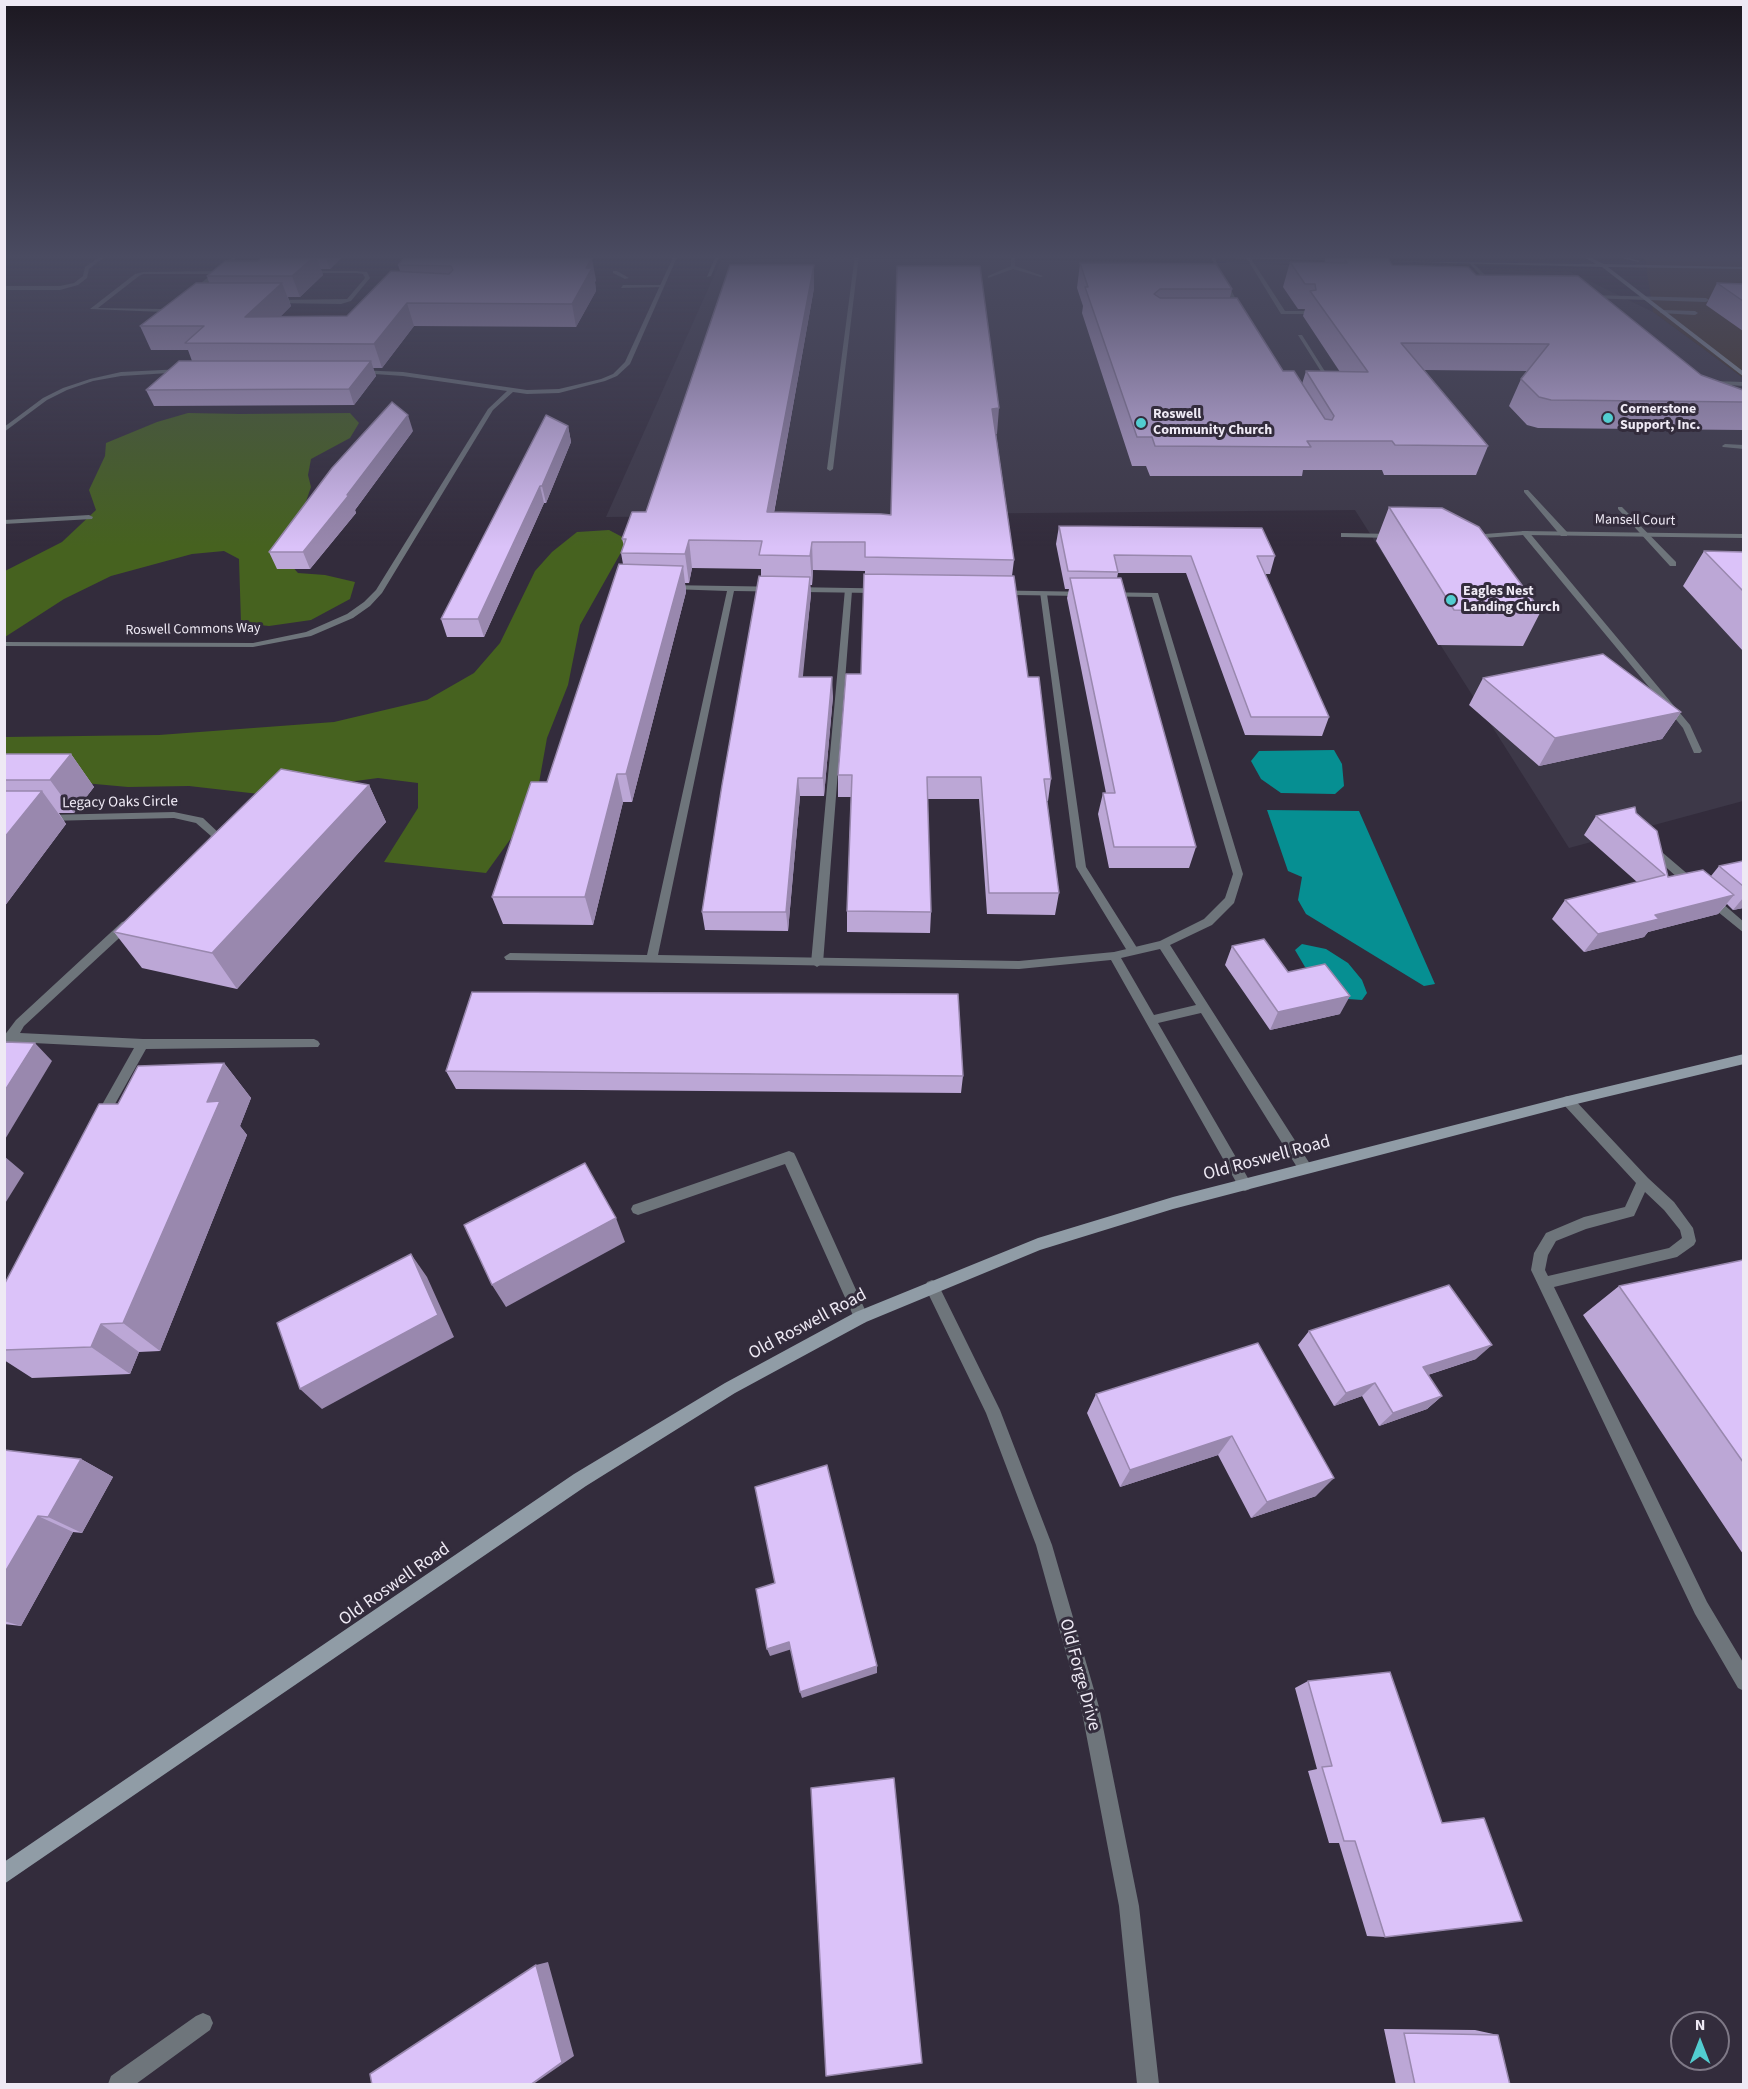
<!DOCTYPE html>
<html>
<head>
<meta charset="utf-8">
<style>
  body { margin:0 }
  #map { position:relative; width:1748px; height:2089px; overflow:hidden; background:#332c3c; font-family:"Source Sans 3",sans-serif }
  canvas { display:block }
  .frame { position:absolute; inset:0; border:6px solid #eee9f4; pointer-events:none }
  .north { position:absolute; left:1670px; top:2011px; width:60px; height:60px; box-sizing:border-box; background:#332c3c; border:2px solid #7e7886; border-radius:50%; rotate:0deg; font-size:16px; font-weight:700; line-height:24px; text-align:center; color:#eee9f4 }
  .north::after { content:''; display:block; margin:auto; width:21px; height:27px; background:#52cdd0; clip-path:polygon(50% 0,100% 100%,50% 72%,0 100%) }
</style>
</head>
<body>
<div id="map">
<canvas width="1748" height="2089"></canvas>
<div class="frame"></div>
<div class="north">N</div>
</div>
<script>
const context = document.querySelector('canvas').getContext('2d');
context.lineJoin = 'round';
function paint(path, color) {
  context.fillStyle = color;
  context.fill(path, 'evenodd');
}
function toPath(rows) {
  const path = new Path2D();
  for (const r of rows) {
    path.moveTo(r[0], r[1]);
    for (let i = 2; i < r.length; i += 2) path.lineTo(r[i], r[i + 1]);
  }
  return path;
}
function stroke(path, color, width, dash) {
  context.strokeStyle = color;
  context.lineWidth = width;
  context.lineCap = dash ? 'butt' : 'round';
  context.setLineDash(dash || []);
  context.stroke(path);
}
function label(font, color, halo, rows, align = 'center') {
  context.font = font + ' "Source Sans 3",sans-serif';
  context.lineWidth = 6;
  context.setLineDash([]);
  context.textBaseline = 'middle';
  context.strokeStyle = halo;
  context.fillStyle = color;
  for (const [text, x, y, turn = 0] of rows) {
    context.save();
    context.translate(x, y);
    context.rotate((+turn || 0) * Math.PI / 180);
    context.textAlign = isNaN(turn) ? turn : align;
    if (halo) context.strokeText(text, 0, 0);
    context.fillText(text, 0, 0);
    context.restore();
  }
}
paint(toPath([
  [1428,255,1565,255,1543,259],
  [1634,255,1743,255,1743,378,1653,312,1645,259]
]), '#433427');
paint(toPath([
  [831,258,1190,262,1571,272,1653,312,1743,378,1743,801,1569,848,1355,510,606,517,721,260]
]), '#3d3848');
paint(toPath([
  [188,413,240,414,350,413,359,423,350,438,311,459,308,475,311,487,302,513,274,546,298,573,325,575,355,582,350,599,311,620,269,626,241,623,239,559,224,551,192,554,111,576,64,599,5,637,5,571,62,542,96,510,89,490,105,456,106,443,157,422],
  [609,530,628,540,580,625,568,685,547,738,535,805,486,873,384,862,418,808,418,783,378,778,259,794,189,786,128,787,40,779,5,779,5,737,159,735,334,722,427,700,474,673,500,643,535,571,552,552,577,532]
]), '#46621f');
paint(toPath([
  [1334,750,1342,764,1344,786,1335,794,1281,793,1261,779,1251,761,1259,751],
  [1267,810,1359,811,1435,984,1424,986,1306,914,1298,900,1302,877,1288,871],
  [1302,944,1326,949,1348,963,1362,980,1367,993,1362,1000,1348,999,1339,993,1327,975,1305,967,1295,950]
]), '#068f92');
paint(toPath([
  [102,255,107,255,89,269,87,278,78,285,60,290,4,290,4,286,60,286,74,283,83,276,85,267,102,255],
  [235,255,240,255,222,271,230,271,230,273,218,274,195,293,190,292,212,274,143,274,139,276,98,308,161,309,175,304,178,306,164,312,90,309,135,274,143,272,216,271,235,255],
  [483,255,491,255,513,261,511,262,483,255],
  [564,255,572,255,536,263,534,262,564,255],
  [716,255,720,255,711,276,707,277,716,255],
  [855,255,859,255,833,469,830,471,827,469,855,255],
  [1011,255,1015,255,1015,266,1043,276,1041,277,1013,269,988,278,988,276,1011,266,1011,255],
  [1294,255,1298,255,1301,259,1297,260,1294,255],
  [1210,256,1214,257,1243,313,1238,312,1210,256],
  [1246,257,1250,257,1285,311,1306,311,1308,314,1281,314,1246,257],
  [1472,262,1490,280,1499,280,1499,282,1487,282,1470,264,1472,262],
  [305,271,357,271,367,272,370,278,351,301,341,304,271,303,273,300,347,299,365,278,363,274,357,273,303,273,305,271],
  [613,271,617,271,629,278,625,279,613,273,613,271],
  [623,285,661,285,664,287,621,288,623,285],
  [1589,295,1706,298,1709,300,1706,302,1587,298,1589,295],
  [1662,310,1695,311,1698,313,1695,315,1660,313,1662,310],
  [1298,335,1302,335,1331,381,1327,381,1298,335],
  [1714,381,1744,382,1744,386,1712,384,1714,381],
  [1725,444,1744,445,1744,449,1723,447,1722,446,1725,444],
  [1524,490,1528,490,1567,532,1567,536,1561,536,1524,492,1524,490],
  [1618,507,1622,507,1676,562,1676,566,1670,566,1618,509,1618,507],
  [1525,531,1528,531,1690,725,1702,751,1700,753,1694,753,1683,728,1523,535,1471,539,1467,537,1471,535,1525,531],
  [1341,533,1394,534,1398,536,1394,538,1344,537,1341,537,1341,533],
  [845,589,852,591,823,963,817,967,811,963,845,589],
  [1040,592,1047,594,1086,867,1139,951,1133,955,1129,954,1076,867,1040,592],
  [1652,846,1656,847,1697,882,1698,885,1697,888,1689,888,1648,851,1647,849,1652,846],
  [1711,896,1715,897,1744,922,1744,933,1707,903,1706,900,1707,897,1711,896],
  [1568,1096,1572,1097,1648,1178,1674,1202,1693,1228,1696,1241,1694,1245,1677,1257,1554,1287,1707,1602,1744,1664,1744,1691,1738,1688,1695,1614,1531,1270,1534,1253,1546,1233,1584,1217,1625,1207,1636,1183,1564,1105,1562,1101,1564,1097,1568,1096],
  [1645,1192,1664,1210,1680,1230,1682,1238,1669,1248,1548,1276,1545,1270,1548,1255,1556,1241,1586,1229,1634,1216,1645,1192],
  [789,1151,794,1153,796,1157,866,1312,868,1317,866,1322,861,1324,856,1322,785,1164,638,1215,633,1213,631,1209,633,1205,789,1151]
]), '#6e757b');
paint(toPath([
  [674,255,678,255,630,364,617,376,605,381,559,393,527,394,513,392,493,410,382,593,370,606,353,618,311,636,253,647,4,646,4,642,253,643,306,632,347,614,364,602,376,590,488,409,507,391,403,376,360,373,358,370,403,372,527,390,559,389,601,379,613,374,625,362,674,255],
  [183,369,185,372,121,376,93,381,67,390,47,400,4,432,4,427,43,398,63,388,90,379,121,372,183,369],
  [89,515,93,517,92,519,4,524,4,520,89,515],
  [1522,531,1744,534,1744,538,1525,535,1521,533,1522,531],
  [667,585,1158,593,1243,874,1234,903,1212,925,1170,945,1310,1164,1312,1168,1310,1172,1305,1174,1300,1172,1201,1013,1158,1023,1252,1185,1250,1189,1245,1191,1240,1189,1111,960,1019,969,506,960,504,957,510,953,647,955,727,591,670,589,667,589,667,585],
  [734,591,1152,597,1233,874,1225,898,1204,919,1160,941,1114,952,1019,961,658,955,734,591],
  [1160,949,1196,1005,1154,1015,1121,958,1160,949],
  [174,812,203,818,222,836,214,847,210,848,205,845,211,836,196,823,174,818,46,821,41,818,46,815,174,812],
  [126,921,130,922,131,925,130,928,24,1026,20,1033,143,1039,314,1039,318,1041,320,1044,318,1047,146,1049,106,1120,102,1121,98,1120,96,1116,98,1112,134,1048,13,1042,8,1049,4,1051,4,1036,16,1020,122,922,126,921],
  [932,1280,937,1282,1000,1410,1052,1545,1099,1707,1139,1906,1159,2084,1137,2084,1119,1906,1081,1707,1036,1545,986,1413,925,1287,927,1282,932,1280],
  [203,2013,210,2016,213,2023,210,2030,136,2084,108,2084,111,2076,196,2016,203,2013]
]), '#6e757b');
paint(toPath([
  [1087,255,1340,259,1342,260,1089,256,1087,255],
  [1580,255,1585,255,1604,264,1744,267,1744,269,1608,267,1744,372,1744,377,1602,267,1373,261,1596,264,1580,255],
  [1610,255,1618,255,1640,261,1638,262,1610,255],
  [1744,1054,1744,1064,1568,1106,1173,1209,1040,1250,866,1322,735,1393,586,1486,4,1884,4,1862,574,1474,725,1383,856,1312,1038,1238,1173,1197,1568,1096,1744,1054]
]), '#909ca6');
paint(toPath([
  [265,255,344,255,330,269,321,269,323,275,300,297,288,297,291,306,280,317,347,316,400,271,398,265,405,257,596,280,595,282,596,291,576,327,414,326,382,368,373,368,376,376,354,405,154,406,146,390,192,361,188,350,151,350,140,326,209,283,207,276,258,261],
  [1319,255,1386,255,1392,265,1476,275,1701,375,1743,390,1743,430,1538,428,1527,425,1509,406,1521,379,1527,371,1424,370,1488,446,1476,475,1384,475,1382,470,1303,470,1302,476,1150,476,1146,466,1132,466,1082,313,1083,306,1077,288,1080,263,1232,289,1230,298,1283,371,1302,384,1306,371,1340,372,1303,316,1305,309,1298,309,1283,287,1290,262,1324,263,1326,257,1320,257],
  [814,265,814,288,774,513,891,515,897,266,997,434,996,434,1014,560,1012,576,1028,677,1051,779,1048,801,1047,801,1059,893,1055,915,987,914,979,799,927,799,931,912,930,933,847,932,847,911,851,797,838,797,838,775,861,674,865,571,813,570,812,585,810,585,811,594,802,677,833,696,824,796,800,796,788,931,705,930,702,912,761,576,761,569,692,568,689,583,685,583,686,592,632,802,623,802,593,925,503,924,492,897,547,782,623,564,621,553,624,546,622,539,646,512],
  [1717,283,1743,284,1743,331,1706,305],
  [568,426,571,442,546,503,544,503,484,637,447,637,441,619],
  [413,431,355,510,356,513,310,569,277,569,269,552],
  [1389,507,1541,611,1523,646,1438,645,1376,541],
  [1059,526,1275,556,1270,574,1265,574,1329,717,1322,736,1245,735,1186,573,1118,573,1117,578,1196,847,1189,868,1109,868,1098,814,1103,793,1106,793,1067,598,1069,589,1065,589,1056,544],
  [1704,551,1743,552,1743,651,1683,586],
  [1483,678,1681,712,1662,739,1539,766,1469,705],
  [4,754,71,754,94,787,74,813,59,813,66,824,4,907],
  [369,785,386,822,237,989,142,968,114,932],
  [1636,813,1668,877,1711,876,1719,866,1743,861,1743,908,1733,910,1727,904,1718,914,1648,932,1644,937,1584,952,1552,919,1565,900,1637,882,1584,835,1596,816],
  [1232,946,1288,972,1340,1014,1270,1030,1225,965],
  [224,1063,251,1098,240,1126,247,1135,160,1351,139,1352,130,1374,32,1378,4,1360,4,1285,118,1104],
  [446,1071,963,1076,961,1093,456,1089],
  [1743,1260,1743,1554,1583,1315,1619,1286],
  [1309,1331,1476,1359,1428,1375,1442,1396,1427,1409,1379,1426,1362,1396,1334,1406,1298,1345],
  [1258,1343,1316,1496,1251,1518,1218,1455,1120,1487,1087,1413,1096,1394],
  [4,1450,81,1459,113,1477,82,1533,73,1532,21,1626,4,1624],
  [1308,1681,1385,1937,1367,1936,1339,1843,1329,1843,1308,1771,1317,1769,1295,1688],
  [1384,2029,1475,2030,1498,2035,1510,2085,1396,2085]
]), '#bca7d6');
paint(toPath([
  [316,255,323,275,300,297,292,276],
  [325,255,344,255,330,269],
  [592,258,596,280,595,282,596,291,576,327,572,304,586,268],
  [814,265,814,288,769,540,767,512],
  [282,283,291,306,255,341,245,317],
  [407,303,414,326,382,368,374,344],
  [371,361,376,376,354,405,349,389],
  [999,408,997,434,990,435,992,409],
  [408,415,413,431,355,510,356,513,310,569,303,552],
  [568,426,571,442,546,503,542,486],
  [540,486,544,503,484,637,478,619],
  [689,540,692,568,689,583,685,554],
  [812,542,813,570,812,585,810,556],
  [683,566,686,592,632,802,626,774],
  [810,577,811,594,801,696,799,677],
  [832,677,833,696,824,796,823,778],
  [1681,712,1662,739,1539,766,1555,738],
  [71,754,94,787,74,813,50,780],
  [617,774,623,802,593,925,585,897],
  [798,778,800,796,788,931,786,912],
  [369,785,386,822,237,989,212,953],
  [42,791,66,824,4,907,4,838],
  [1734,895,1718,914,1648,932,1644,937,1584,952,1598,934,1655,915],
  [1743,898,1743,908,1733,910],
  [1350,996,1340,1014,1270,1030,1278,1012],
  [35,1043,52,1061,4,1141,4,1092],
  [224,1063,251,1098,240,1126,247,1135,160,1351,123,1323,207,1102],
  [4,1156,24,1173,4,1205],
  [616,1218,625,1242,506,1307,492,1285],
  [411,1254,427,1277,454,1337,322,1409,300,1389],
  [101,1324,139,1352,130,1374,91,1347],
  [1492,1345,1476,1359,1409,1381,1423,1367],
  [1375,1383,1362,1396,1334,1406,1346,1393],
  [1442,1396,1427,1409,1379,1426,1393,1413],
  [1232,1436,1218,1455,1120,1487,1130,1470],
  [81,1459,113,1477,82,1533,48,1517],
  [1334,1478,1316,1496,1251,1518,1267,1502],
  [38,1516,73,1532,21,1626,4,1621,4,1574],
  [789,1642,792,1649,770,1656,767,1649],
  [877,1666,877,1673,802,1698,800,1692],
  [548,1962,574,2056,532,2085,530,2085,536,1965]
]), '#9988ae');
const building = toPath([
  [265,255,316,255,292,276,207,276,225,261,258,261,265,255],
  [1342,255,1386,255,1392,265,1468,267,1476,275,1578,276,1701,375,1743,390,1743,402,1551,400,1539,397,1521,379,1549,344,1401,343,1488,446,1395,445,1392,441,1307,441,1311,447,1155,446,1152,437,1137,437,1085,287,1088,287,1080,263,1216,264,1232,289,1160,289,1154,294,1160,298,1237,298,1283,371,1294,371,1325,419,1332,420,1334,416,1306,371,1368,372,1310,291,1316,290,1315,284,1305,284,1290,262,1347,263,1342,255],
  [405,257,592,258,586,268,592,268,572,304,407,303,374,344,185,343,204,326,140,326,196,283,282,283,245,317,347,316,391,271,449,274,453,270,451,266,398,265,405,257],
  [730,265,814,265,767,512,881,514,891,515,897,266,980,266,999,408,992,409,1014,560,865,557,865,542,812,542,810,556,759,555,762,541,689,540,685,554,621,553,626,539,622,539,632,512,646,512,730,265],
  [1717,283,1743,284,1743,301,1717,283],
  [179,361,371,361,349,389,146,390,179,361],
  [392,402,408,415,347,495,349,495,303,552,269,552,332,468,392,402],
  [546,415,568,426,542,486,540,486,478,619,441,619,546,415],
  [1389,507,1442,508,1479,527,1541,611,1454,610,1389,507],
  [1059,526,1262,528,1275,556,1257,556,1329,717,1251,717,1191,556,1114,555,1118,572,1068,571,1059,526],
  [1704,551,1743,552,1743,591,1704,551],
  [619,564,683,566,626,774,617,774,585,897,492,897,531,782,547,782,619,564],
  [864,574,1014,576,1028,677,1039,677,1051,779,1044,779,1059,893,989,893,981,777,927,777,931,912,847,911,852,775,838,775,846,674,861,674,864,574],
  [759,576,810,577,799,677,832,677,823,778,798,778,786,912,702,912,722,785,759,576],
  [1070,578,1121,578,1196,847,1114,847,1103,793,1115,793,1070,578],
  [1603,654,1681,712,1555,738,1483,678,1603,654],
  [4,754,71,754,50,780,4,780,4,754],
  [281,769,369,785,212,953,114,932,281,769],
  [4,791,42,791,4,838,4,791],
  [1635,807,1636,813,1657,831,1668,877,1703,870,1734,895,1655,915,1659,919,1598,934,1565,900,1665,875,1596,816,1635,807],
  [1743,861,1743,886,1719,866,1743,861],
  [1264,939,1288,972,1325,964,1350,996,1278,1012,1232,946,1264,939],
  [472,992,958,994,963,1076,446,1071,472,992],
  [4,1042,35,1043,4,1092,4,1042],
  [224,1063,207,1102,220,1101,123,1323,101,1324,91,1347,4,1350,4,1285,99,1104,118,1104,138,1066,224,1063],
  [585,1163,616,1218,492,1285,464,1225,585,1163],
  [411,1254,438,1315,300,1389,277,1323,411,1254],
  [1743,1260,1743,1462,1619,1286,1743,1260],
  [1449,1285,1492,1345,1423,1367,1442,1396,1393,1413,1375,1383,1346,1393,1309,1331,1449,1285],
  [1258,1343,1334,1478,1267,1502,1232,1436,1130,1470,1096,1394,1258,1343],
  [4,1450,81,1459,48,1517,38,1516,4,1574,4,1450],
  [827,1465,877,1666,800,1692,789,1642,767,1649,756,1589,775,1583,755,1487,827,1465],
  [1390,1672,1442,1823,1484,1818,1522,1921,1385,1937,1355,1841,1344,1841,1322,1767,1332,1766,1308,1681,1390,1672],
  [894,1778,922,2063,826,2076,811,1788,894,1778],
  [536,1965,562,2062,530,2085,372,2085,370,2074,536,1965],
  [1404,2033,1498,2035,1510,2085,1415,2085,1404,2033]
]);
paint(building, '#dbc2f9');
stroke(building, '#9988ae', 1.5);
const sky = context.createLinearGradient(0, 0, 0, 547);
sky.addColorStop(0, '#1c1821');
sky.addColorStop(0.47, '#4a4b61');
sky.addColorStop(1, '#4a4b6100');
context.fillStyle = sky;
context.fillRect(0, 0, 1748, 547);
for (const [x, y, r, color] of [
  [1608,418,6,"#52cdd0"],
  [1141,423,6,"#52cdd0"],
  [1451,600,6,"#52cdd0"]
]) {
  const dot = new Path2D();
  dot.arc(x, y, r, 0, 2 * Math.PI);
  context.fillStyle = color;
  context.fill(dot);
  stroke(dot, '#332c3c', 2);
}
label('bold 14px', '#eee9f4', '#332c3c', [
  ["Cornerstone",1620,410],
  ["Support, Inc.",1620,426],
  ["Roswell",1153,415],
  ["Community Church",1153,431],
  ["Eagles Nest",1463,592],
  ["Landing Church",1463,608]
], 'left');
label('14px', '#eee9f4', '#332c3c', [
  ["Mansell Court",1635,521,1],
  ["Roswell Commons Way",193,630,-1]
]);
label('15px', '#eee9f4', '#332c3c', [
  ["Legacy Oaks Circle",120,803,-1]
]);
label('18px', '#eee9f4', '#332c3c', [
  ["Old Roswell Road",1267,1159,-15],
  ["Old Roswell Road",808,1325,-28],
  ["Old Roswell Road",395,1585,-35],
  ["Old Forge Drive",1079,1675,75]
]);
</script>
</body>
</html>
